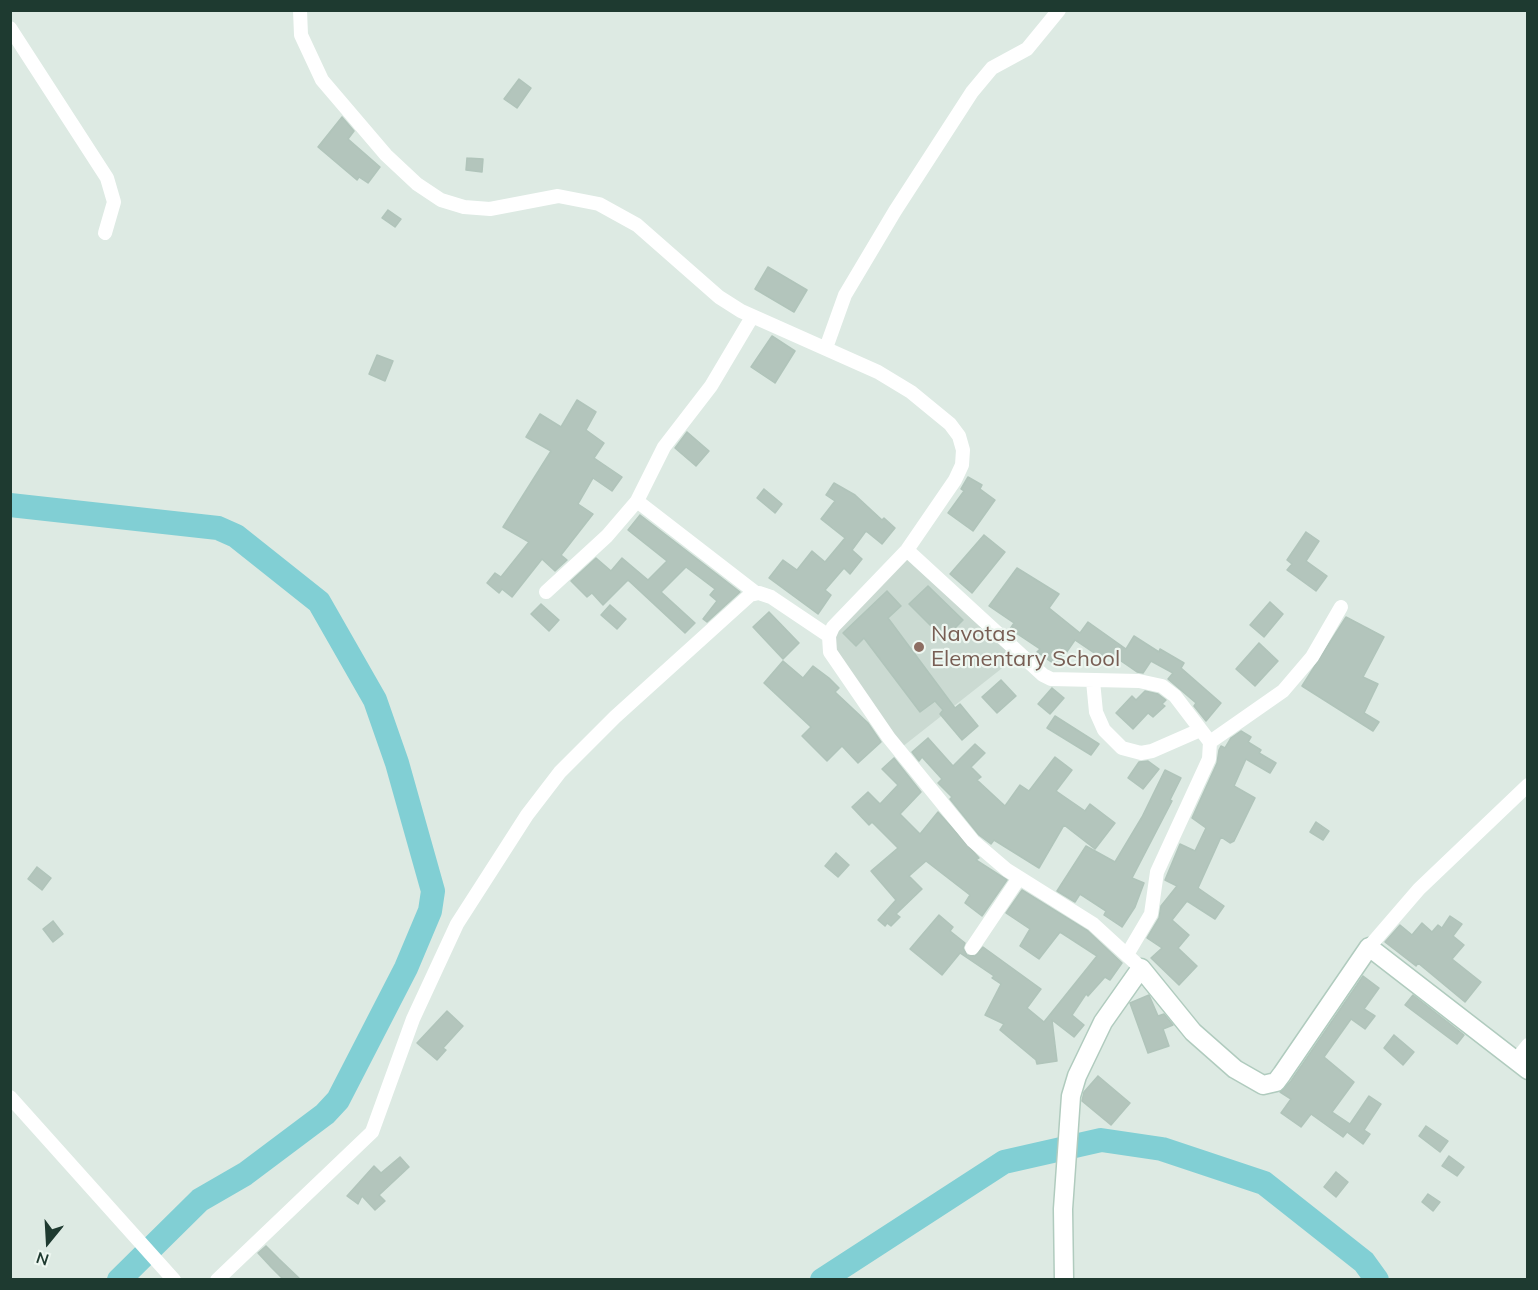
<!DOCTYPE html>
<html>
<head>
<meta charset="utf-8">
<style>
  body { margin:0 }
  #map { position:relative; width:1538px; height:1290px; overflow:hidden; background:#ddeae3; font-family:Mulish,sans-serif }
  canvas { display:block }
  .frame { position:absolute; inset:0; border:12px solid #1e3a30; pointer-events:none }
  .north { position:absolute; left:18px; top:1212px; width:60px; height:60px; -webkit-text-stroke:4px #eef7f1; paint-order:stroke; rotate:198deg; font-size:16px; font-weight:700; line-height:24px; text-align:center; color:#1e3a30 }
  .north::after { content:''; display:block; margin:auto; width:21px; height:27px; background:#1e3a30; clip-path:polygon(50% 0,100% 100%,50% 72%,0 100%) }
</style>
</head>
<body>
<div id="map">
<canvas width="1538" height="1290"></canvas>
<div class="frame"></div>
<div class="north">N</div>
</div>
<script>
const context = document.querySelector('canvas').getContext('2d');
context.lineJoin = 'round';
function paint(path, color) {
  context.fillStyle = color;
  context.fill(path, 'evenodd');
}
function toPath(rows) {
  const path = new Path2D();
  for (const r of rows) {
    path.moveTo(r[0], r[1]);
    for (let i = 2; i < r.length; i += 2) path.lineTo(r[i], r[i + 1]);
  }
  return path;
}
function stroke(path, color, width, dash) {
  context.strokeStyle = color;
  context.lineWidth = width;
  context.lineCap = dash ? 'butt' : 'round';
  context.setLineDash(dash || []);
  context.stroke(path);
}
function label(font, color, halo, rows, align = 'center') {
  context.font = font + ' Mulish,sans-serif';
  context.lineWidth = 4.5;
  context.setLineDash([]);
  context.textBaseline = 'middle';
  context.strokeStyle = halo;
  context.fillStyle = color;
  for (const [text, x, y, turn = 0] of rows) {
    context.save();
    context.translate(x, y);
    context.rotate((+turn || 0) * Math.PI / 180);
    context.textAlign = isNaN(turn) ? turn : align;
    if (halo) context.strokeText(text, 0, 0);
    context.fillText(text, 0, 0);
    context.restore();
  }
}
paint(toPath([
  [905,558,1015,658,902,747,839,660,833,636]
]), '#cbdad2');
stroke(toPath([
  [10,505,218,528,236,536,319,602,375,700,397,763,433,891,430,911,406,968,338,1100,325,1114,245,1174,200,1200,119,1280],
  [822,1280,1004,1162,1101,1140,1162,1149,1264,1183,1364,1262,1377,1280]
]), '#81cfd4', 24);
const building = toPath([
  [519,79,531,88,517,108,504,99,519,79],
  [342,117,354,131,348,139,380,167,368,183,359,177,357,180,318,147,342,117],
  [467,158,483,159,482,172,466,170,467,158],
  [388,210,401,219,395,227,382,218,388,210],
  [768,267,807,290,794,312,755,289,768,267],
  [772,336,795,351,775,383,751,367,772,336],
  [377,355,393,361,385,381,369,374,377,355],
  [577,400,596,412,586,430,604,443,594,458,622,477,612,491,593,478,578,504,593,514,561,555,567,560,555,571,542,559,512,597,502,589,499,593,487,583,495,573,501,577,529,542,503,527,551,451,526,437,540,414,561,427,577,400],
  [687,432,709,451,696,466,675,448,687,432],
  [968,477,982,485,980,489,995,500,973,531,948,513,964,491,961,489,968,477],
  [834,483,855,495,882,520,884,518,895,528,882,544,866,531,852,550,862,559,850,574,844,568,825,590,831,595,818,614,769,578,783,560,797,570,812,551,825,562,845,538,821,519,835,501,826,495,834,483],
  [764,489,782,504,775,513,757,498,764,489],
  [640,515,740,592,707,622,703,619,717,601,710,595,715,589,686,567,661,592,695,623,685,633,628,580,603,605,592,593,587,597,571,581,596,558,611,571,622,558,648,580,667,561,628,530,640,515],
  [1306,532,1319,541,1306,561,1327,576,1316,591,1287,570,1292,564,1287,560,1306,532],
  [984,535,1005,552,972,593,950,574,984,535],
  [1017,568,1059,594,1049,608,1080,633,1088,622,1126,649,1134,636,1159,652,1160,649,1184,663,1181,668,1221,703,1206,721,1194,706,1196,703,1168,679,1173,673,1151,661,1143,673,1137,672,1108,652,1103,659,1075,640,1057,666,1037,652,1040,649,1010,629,1014,623,989,606,1017,568],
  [928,586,963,620,944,639,909,604,928,586],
  [887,591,901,606,888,618,955,708,960,704,978,726,962,740,940,714,943,710,935,701,920,712,864,638,856,646,843,633,887,591],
  [1270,602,1283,614,1264,637,1250,625,1270,602],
  [541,604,559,620,549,631,531,614,541,604],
  [610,605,626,619,617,629,601,615,610,605],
  [769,612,799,643,783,659,753,627,769,612],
  [1346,617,1384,637,1363,677,1378,684,1364,713,1379,722,1373,731,1302,686,1346,617],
  [1259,643,1278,661,1255,686,1236,669,1259,643],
  [783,661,803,678,813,666,829,678,839,688,835,692,868,723,881,742,858,763,842,746,827,761,802,736,811,727,764,683,783,661],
  [1001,680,1016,696,997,713,982,697,1001,680],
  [1052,688,1064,698,1050,714,1038,704,1052,688],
  [1145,691,1158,694,1166,700,1162,704,1165,706,1153,717,1148,713,1133,729,1116,713,1132,696,1136,700,1145,691],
  [1055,716,1099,744,1091,755,1047,728,1055,716],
  [1241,731,1251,737,1248,742,1261,750,1259,753,1276,763,1270,773,1246,759,1234,786,1255,798,1234,841,1230,843,1221,837,1198,888,1224,906,1215,919,1187,901,1172,920,1189,935,1178,948,1197,966,1179,985,1151,958,1162,948,1147,938,1159,918,1161,906,1177,886,1165,880,1180,844,1195,851,1206,828,1192,818,1217,763,1219,750,1221,746,1225,748,1231,738,1241,731],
  [928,738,953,766,975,744,985,753,971,767,981,777,977,780,1005,806,1020,785,1029,791,1055,757,1072,770,1056,791,1085,811,1090,804,1115,823,1095,849,1064,825,1039,868,994,840,991,844,979,835,950,799,952,797,938,783,942,779,922,757,919,761,912,752,928,738],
  [894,758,921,792,900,814,920,834,938,812,979,858,976,860,1007,880,982,916,965,903,970,895,926,861,909,876,922,889,896,914,900,917,891,926,887,923,885,926,878,920,896,900,871,871,898,848,872,822,869,825,852,807,868,792,880,804,898,785,882,769,894,758],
  [1148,761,1159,769,1143,789,1128,778,1139,762,1148,761],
  [1165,770,1181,778,1170,800,1172,801,1132,878,1144,883,1135,907,1122,927,1104,915,1106,911,1080,894,1075,902,1057,891,1086,846,1115,862,1142,817,1165,770],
  [1316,822,1329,831,1323,840,1310,832,1316,822],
  [836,853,849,865,838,877,825,866,836,853],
  [37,867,51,878,42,890,28,879,37,867],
  [1022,890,1088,931,1122,963,1110,980,1105,977,1088,996,1086,994,1072,1015,1084,1025,1074,1037,1052,1020,1057,1061,1037,1064,1036,1060,1000,1030,1004,1024,985,1015,1001,984,992,978,994,976,960,953,942,975,910,949,939,915,953,927,950,931,965,943,963,948,967,955,975,956,983,947,1041,989,1027,1008,1044,1022,1097,956,1060,932,1039,959,1020,946,1030,929,1006,913,1022,890],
  [1450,916,1462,924,1453,936,1464,945,1452,959,1481,982,1465,1002,1418,963,1416,966,1385,942,1400,925,1412,935,1422,923,1432,932,1438,925,1442,928,1450,916],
  [53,921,63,934,53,942,43,929,53,921],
  [1363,976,1379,988,1364,1009,1375,1016,1365,1029,1351,1019,1324,1057,1354,1082,1332,1112,1350,1124,1369,1096,1381,1104,1364,1130,1370,1134,1363,1144,1347,1132,1343,1137,1311,1114,1301,1127,1281,1113,1291,1099,1280,1092,1291,1081,1363,976],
  [1149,995,1158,1016,1164,1014,1173,1025,1163,1029,1169,1046,1148,1053,1130,1003,1149,995],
  [1413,995,1464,1035,1457,1044,1405,1005,1413,995],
  [447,1011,463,1026,443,1048,446,1050,437,1060,417,1043,447,1011],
  [1394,1035,1414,1052,1403,1065,1384,1048,1394,1035],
  [1098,1076,1130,1103,1111,1125,1082,1101,1084,1092,1098,1076],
  [1426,1126,1448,1141,1440,1152,1419,1136,1426,1126],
  [1449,1156,1464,1167,1457,1176,1442,1166,1449,1156],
  [400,1157,409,1167,379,1195,385,1201,375,1210,362,1196,358,1204,347,1196,374,1166,381,1173,400,1157],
  [1336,1172,1348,1182,1336,1197,1324,1187,1336,1172],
  [1428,1194,1440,1202,1433,1211,1422,1202,1428,1194],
  [266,1246,279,1259,301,1280,284,1280,271,1267,258,1253,266,1246]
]);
paint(building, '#b3c5bc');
stroke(building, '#b0c4ba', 1.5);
const secondary = toPath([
  [1064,1280,1063,1209,1071,1096,1077,1076,1103,1022,1141,968,1193,1032,1235,1069,1263,1085,1276,1082,1282,1074,1369,947,1528,1070]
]);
stroke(secondary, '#b0cbbe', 21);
stroke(toPath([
  [300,10,301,35,322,80,386,155,417,184,441,200,464,207,490,209,558,196,599,204,637,225,719,297,741,311,878,372,911,392,950,424,959,436,963,450,962,465,955,480,907,550,833,627,829,636,830,652,889,738,973,841,1007,870,1093,924,1141,968],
  [10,28,107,178,114,202,105,233],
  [752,317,711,386,664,447,637,501,756,593],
  [826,348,845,295,895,211,972,92,992,68,1027,49,1059,10],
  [907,550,1043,675,1051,679,1139,681,1162,686,1175,696,1210,742,1209,759,1157,872,1151,914,1128,953],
  [546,592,607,536,637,501],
  [1093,681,1096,712,1104,730,1122,748,1141,753,1152,751,1200,730],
  [1210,742,1283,691,1312,657,1341,607],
  [1369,947,1419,889,1528,785],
  [972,948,1019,878],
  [1516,1060,1528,1045],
  [10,1097,174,1280],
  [217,1280,372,1132,413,1019,457,924,527,815,560,772,615,717,750,595,759,593,771,597,829,636]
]), '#fff', 14);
stroke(secondary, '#fff', 18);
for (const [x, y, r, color] of [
  [919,647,6,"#8d6e63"]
]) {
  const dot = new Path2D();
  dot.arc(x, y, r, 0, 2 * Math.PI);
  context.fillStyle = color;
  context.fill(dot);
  stroke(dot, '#eef7f1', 2);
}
label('22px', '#785e54', '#eef7f1', [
  ["Navotas",931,634],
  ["Elementary School",931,659]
], 'left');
</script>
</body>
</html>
